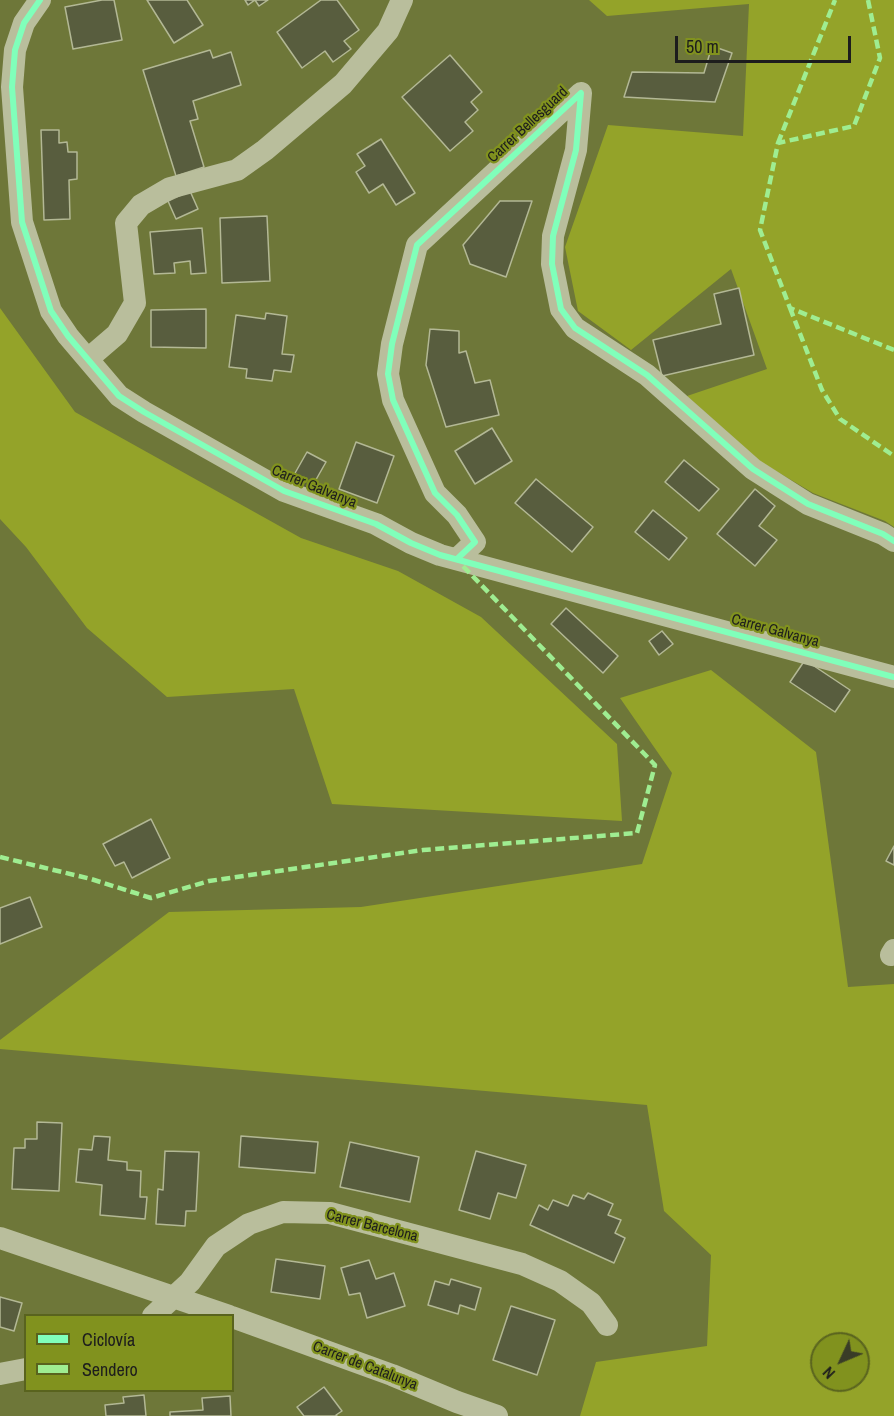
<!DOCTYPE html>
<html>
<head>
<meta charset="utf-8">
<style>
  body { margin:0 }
  #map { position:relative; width:894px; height:1416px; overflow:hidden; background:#6e7739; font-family:"Archivo Narrow",sans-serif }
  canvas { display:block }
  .legend { position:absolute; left:24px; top:1314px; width:210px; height:78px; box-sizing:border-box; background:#81921e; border:2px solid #59631e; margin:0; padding:8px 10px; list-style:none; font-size:18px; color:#1d1d1d }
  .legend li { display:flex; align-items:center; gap:12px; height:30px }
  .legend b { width:30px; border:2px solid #59631e }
  .north { position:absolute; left:810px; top:1332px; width:60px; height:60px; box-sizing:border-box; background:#81921e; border:2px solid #59631e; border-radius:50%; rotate:226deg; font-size:16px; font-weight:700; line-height:24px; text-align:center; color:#1d1d1d }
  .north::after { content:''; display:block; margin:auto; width:21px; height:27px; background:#393c27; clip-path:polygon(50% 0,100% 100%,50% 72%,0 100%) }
  .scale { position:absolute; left:675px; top:36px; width:176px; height:27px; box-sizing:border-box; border:3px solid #1d1d1d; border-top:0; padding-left:8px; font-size:18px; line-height:21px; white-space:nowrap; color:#1d1d1d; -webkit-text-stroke:4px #81921e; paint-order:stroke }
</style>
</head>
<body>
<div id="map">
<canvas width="894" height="1416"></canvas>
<ul class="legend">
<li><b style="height:8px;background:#80ffba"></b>Ciclovía</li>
<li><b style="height:8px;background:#9fed91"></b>Sendero</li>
</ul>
<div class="north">N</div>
<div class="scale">50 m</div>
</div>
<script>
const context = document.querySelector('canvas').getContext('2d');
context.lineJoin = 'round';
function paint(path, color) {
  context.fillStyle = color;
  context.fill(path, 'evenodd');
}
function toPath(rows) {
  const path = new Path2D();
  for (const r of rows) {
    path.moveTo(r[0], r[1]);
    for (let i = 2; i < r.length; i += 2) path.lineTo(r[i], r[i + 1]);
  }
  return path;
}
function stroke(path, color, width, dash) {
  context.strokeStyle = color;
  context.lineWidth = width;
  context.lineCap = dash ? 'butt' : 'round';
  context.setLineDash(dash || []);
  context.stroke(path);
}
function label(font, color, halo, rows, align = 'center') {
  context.font = font + ' "Archivo Narrow",sans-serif';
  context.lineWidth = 4.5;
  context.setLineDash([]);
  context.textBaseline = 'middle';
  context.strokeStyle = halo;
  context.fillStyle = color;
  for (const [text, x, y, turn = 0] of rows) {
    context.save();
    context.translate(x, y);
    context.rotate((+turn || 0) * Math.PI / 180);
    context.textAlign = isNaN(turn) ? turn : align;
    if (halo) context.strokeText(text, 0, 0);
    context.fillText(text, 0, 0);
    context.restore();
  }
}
paint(toPath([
  [589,0,894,0,894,527,885,521,813,493,761,462,687,396,767,369,731,269,631,350,578,311,565,247,608,125,743,136,749,4,607,16],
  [0,304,0,308,75,412,301,538,398,571,481,617,617,744,622,821,332,804,294,689,167,697,87,628,26,547,0,519],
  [711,670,816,752,848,987,894,984,894,1416,580,1416,596,1362,707,1346,711,1255,664,1211,647,1105,0,1049,0,1040,169,912,361,907,642,864,672,773,620,698],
  [822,1344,858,1344,858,1380,822,1380]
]), '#94a329');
const building = toPath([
  [102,0,114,0,122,40,73,49,65,7,102,0],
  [147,0,187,0,203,25,174,43,147,0],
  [245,0,268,0,259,6,255,0,248,5,245,0],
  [321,0,337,0,359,30,344,41,351,49,333,62,325,51,302,68,277,32,321,0],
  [712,46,732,53,715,102,624,97,632,72,704,73,712,46],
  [210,50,213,58,231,52,241,85,193,101,198,119,190,121,204,167,176,176,143,70,210,50],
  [450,55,482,92,471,102,478,110,465,122,473,131,450,151,402,97,450,55],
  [41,130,59,130,59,143,67,142,68,152,77,152,77,179,69,180,70,219,44,220,41,130],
  [381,139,415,193,396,205,383,184,369,193,356,172,365,166,357,154,381,139],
  [190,191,198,209,176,219,168,201,190,191],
  [500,201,532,201,506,277,470,264,463,245,500,201],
  [267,216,270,281,222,283,220,218,267,216],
  [202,228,206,273,191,274,190,261,174,263,175,273,154,274,150,232,202,228],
  [739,288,754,355,662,376,653,340,721,324,714,294,739,288],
  [206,309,206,348,151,347,151,310,206,309],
  [266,313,287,316,282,354,294,355,291,372,274,370,272,381,246,378,247,369,229,367,236,315,265,319,266,313],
  [430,329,459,331,459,353,466,351,475,383,490,380,499,415,446,427,426,365,430,329],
  [492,428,512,461,475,484,455,451,492,428],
  [356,442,394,456,377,503,339,489,356,442],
  [307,452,326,462,309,492,290,482,307,452],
  [684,460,719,489,699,511,665,482,684,460],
  [536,479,593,527,572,552,515,503,536,479],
  [755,489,775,506,759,526,777,540,755,566,717,534,755,489],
  [653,510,687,538,669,560,635,532,653,510],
  [566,608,618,656,603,673,551,624,566,608],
  [662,631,673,644,659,655,649,641,662,631],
  [805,660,850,690,835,712,790,682,805,660],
  [151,819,170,858,132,878,124,862,115,866,103,844,151,819],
  [894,846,894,865,886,861,894,846],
  [30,897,42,927,0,944,0,908,30,897],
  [37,1122,62,1123,59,1191,12,1189,14,1148,25,1148,25,1139,37,1139,37,1122],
  [94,1136,110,1137,108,1160,127,1162,127,1170,141,1171,140,1197,147,1197,145,1219,100,1215,102,1185,76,1182,79,1149,92,1150,94,1136],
  [241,1136,318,1142,315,1173,239,1167,241,1136],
  [350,1142,419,1157,410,1202,340,1187,350,1142],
  [165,1151,199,1152,196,1211,186,1211,185,1226,156,1224,158,1189,163,1190,165,1151],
  [476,1151,526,1165,516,1198,498,1193,490,1219,459,1210,476,1151],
  [588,1193,613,1204,608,1215,621,1220,615,1233,625,1238,614,1263,530,1225,539,1205,548,1210,553,1200,568,1206,573,1195,584,1199,588,1193],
  [276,1259,325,1266,320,1299,271,1292,276,1259],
  [369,1260,376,1279,394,1273,405,1306,367,1318,360,1293,349,1295,341,1268,369,1260],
  [451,1279,481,1288,475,1310,460,1305,458,1314,428,1305,435,1281,449,1285,451,1279],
  [0,1297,22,1303,14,1331,0,1327,0,1297],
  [511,1306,555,1320,537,1375,493,1360,511,1306],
  [324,1387,342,1411,336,1415,337,1416,304,1416,297,1407,324,1387],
  [144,1395,146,1416,106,1416,105,1405,124,1403,123,1397,144,1395],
  [230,1396,231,1416,170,1416,170,1412,203,1410,202,1398,230,1396]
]);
paint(building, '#585d3e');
stroke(building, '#b3b895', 1.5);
stroke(toPath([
  [40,0,24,23,15,50,12,87,22,222,51,311,68,336,119,396,144,412,284,491,376,524,411,543,440,555,894,677],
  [89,358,117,334,135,303,126,223,141,205,170,188,237,170,265,150,343,84,388,31,402,0],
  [457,559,475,542,457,515,435,493,393,400,388,374,392,344,417,245,581,93,576,150,553,236,552,264,561,309,575,328,647,375,753,469,808,504,883,534,894,541],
  [891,955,894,950],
  [0,1238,229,1316],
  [153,1316,190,1282,216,1246,249,1224,283,1212,330,1213,522,1264,560,1281,591,1303,607,1325],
  [232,1317,392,1375,457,1402,497,1416],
  [0,1374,26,1369]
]), '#b9be9c', 22);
stroke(toPath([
  [868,0,880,58,854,126,778,143,760,230,790,308,894,350],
  [778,143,835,0],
  [790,308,822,390,840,419,894,456],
  [0,857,91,879,151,898,209,881,423,850,637,833,655,765,461,564]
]), '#9fed91', 4.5, [9, 4.5]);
stroke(toPath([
  [40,0,24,23,15,50,12,87,22,222,51,311,68,336,119,396,144,412,284,491,376,524,411,543,440,555,894,677],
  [457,559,475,542,457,515,435,493,393,400,388,374,392,344,417,245,581,93,576,150,553,236,552,264,561,309,575,328,647,375,753,469,808,504,883,534,894,541]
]), '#80ffba', 6);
label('15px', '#1d1d1d', '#81921e', [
  ["Carrer Bellesguard",528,125,-43],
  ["Carrer Galvanya",314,487,22],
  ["Carrer Galvanya",775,631,15],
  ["Carrer Barcelona",372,1226,14],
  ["Carrer de Catalunya",365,1366,21]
]);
</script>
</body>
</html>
